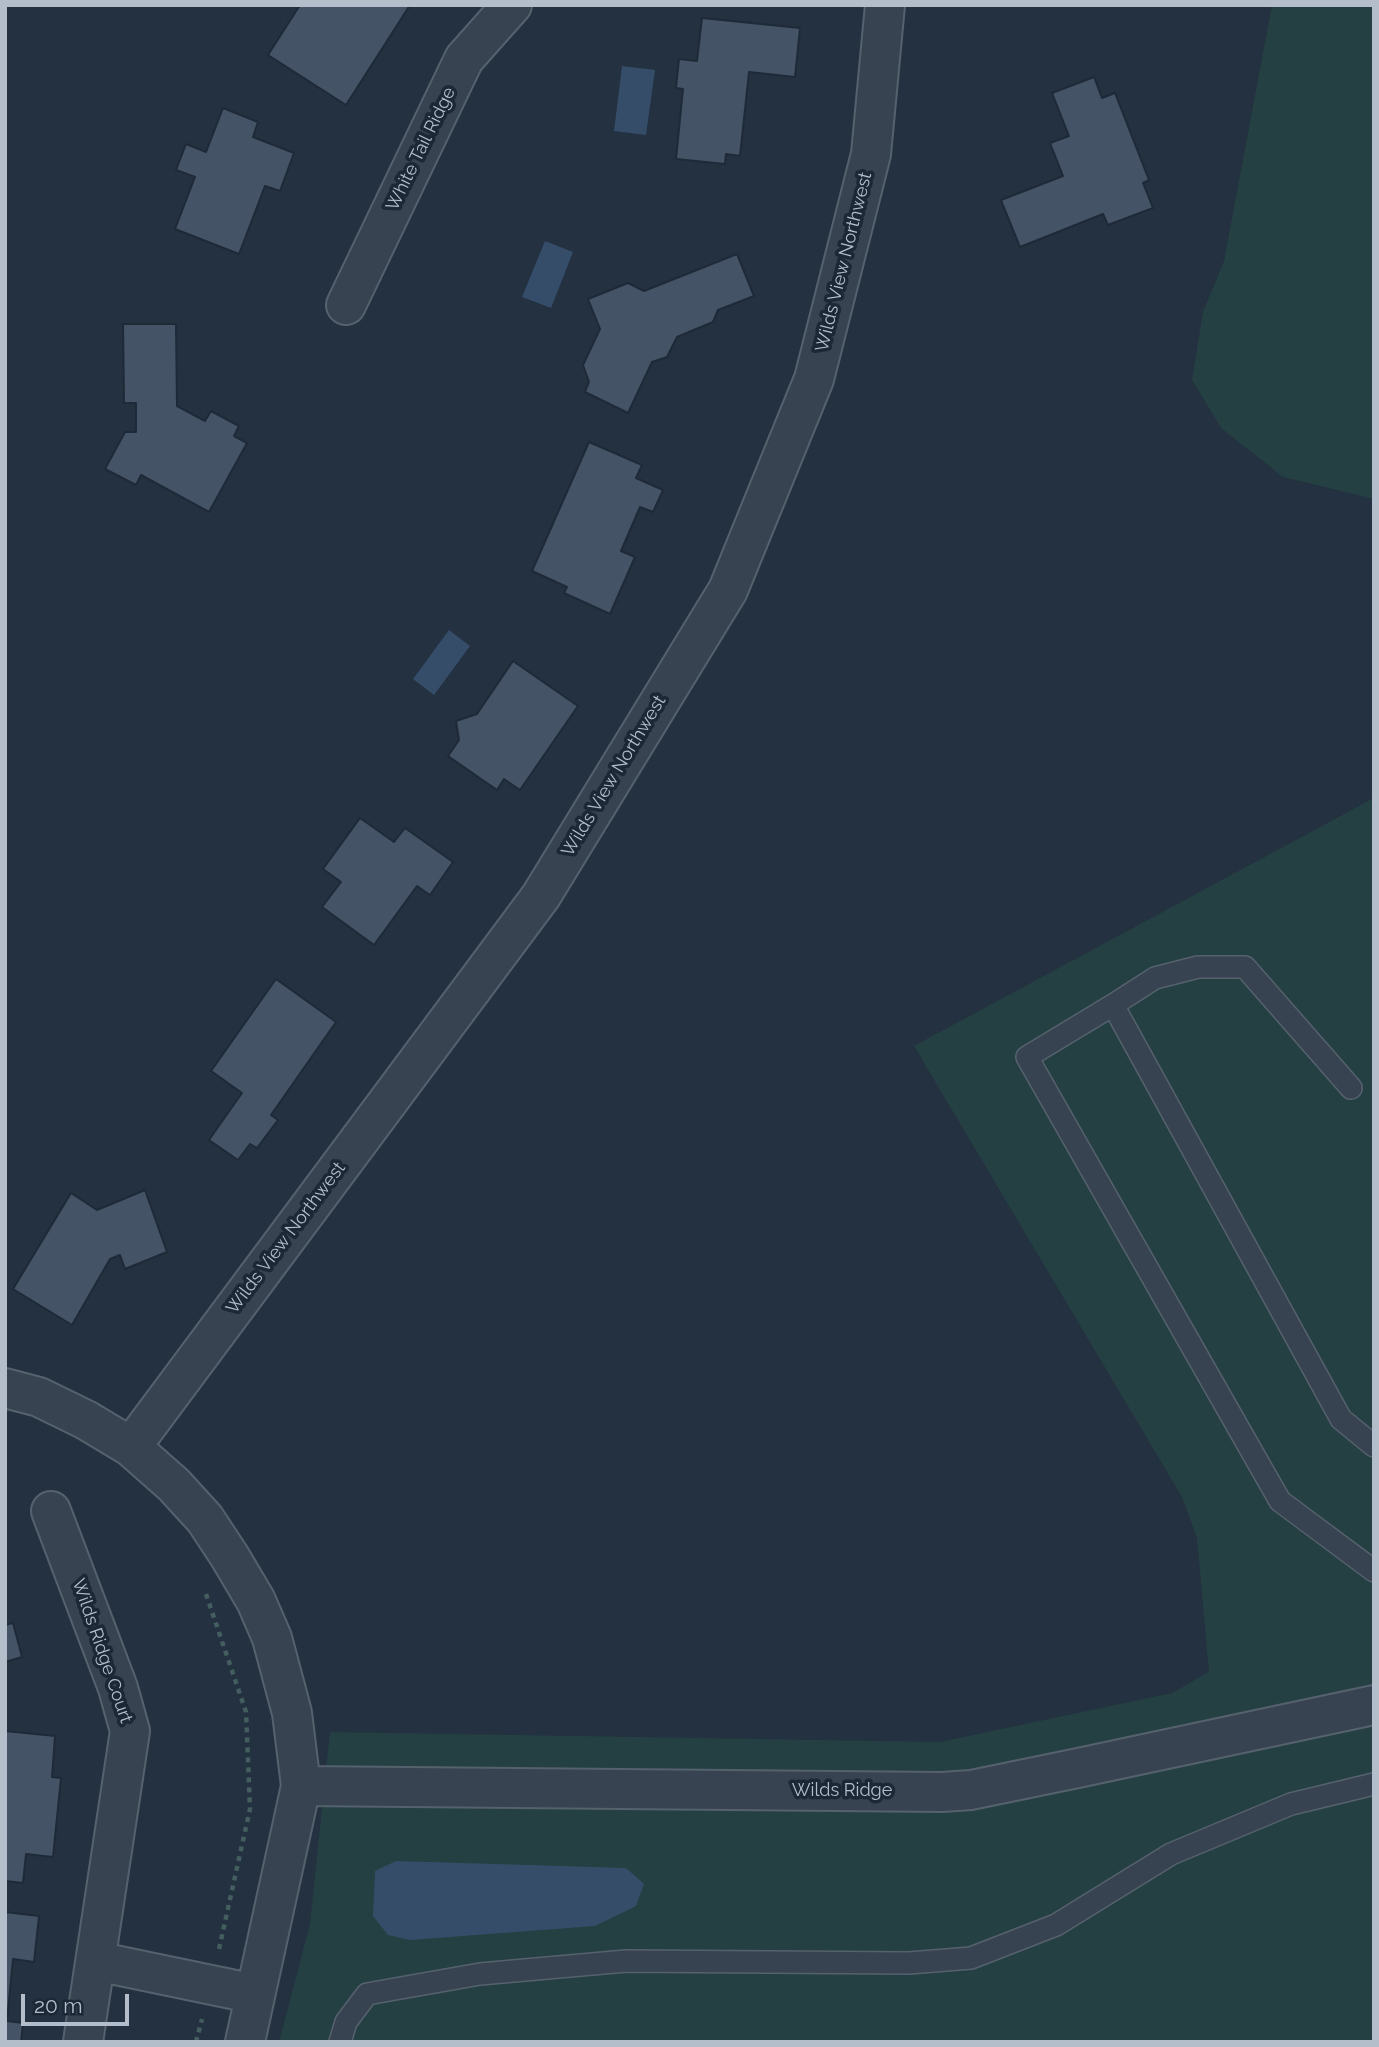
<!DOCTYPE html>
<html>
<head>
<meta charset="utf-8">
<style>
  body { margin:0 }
  #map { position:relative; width:1379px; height:2047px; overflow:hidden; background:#233141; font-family:Raleway,sans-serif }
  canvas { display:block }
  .frame { position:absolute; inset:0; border:7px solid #b4becb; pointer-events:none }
  .scale { position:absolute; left:21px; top:1994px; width:108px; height:32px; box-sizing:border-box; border:4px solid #b4becb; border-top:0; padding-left:9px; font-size:21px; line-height:24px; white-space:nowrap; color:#b4becb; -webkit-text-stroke:5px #1d2836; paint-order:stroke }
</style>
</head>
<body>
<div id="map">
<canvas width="1379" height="2047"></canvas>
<div class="frame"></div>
<div class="scale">20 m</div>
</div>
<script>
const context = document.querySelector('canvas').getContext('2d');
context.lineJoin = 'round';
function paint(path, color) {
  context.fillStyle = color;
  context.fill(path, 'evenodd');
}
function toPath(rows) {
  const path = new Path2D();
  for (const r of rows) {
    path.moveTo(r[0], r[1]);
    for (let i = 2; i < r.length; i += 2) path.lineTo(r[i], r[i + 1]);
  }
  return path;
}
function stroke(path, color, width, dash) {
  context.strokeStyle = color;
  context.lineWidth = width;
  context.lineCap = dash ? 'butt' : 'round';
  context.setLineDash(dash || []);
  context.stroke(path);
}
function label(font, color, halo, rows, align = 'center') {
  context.font = font + ' Raleway,sans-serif';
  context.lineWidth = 7;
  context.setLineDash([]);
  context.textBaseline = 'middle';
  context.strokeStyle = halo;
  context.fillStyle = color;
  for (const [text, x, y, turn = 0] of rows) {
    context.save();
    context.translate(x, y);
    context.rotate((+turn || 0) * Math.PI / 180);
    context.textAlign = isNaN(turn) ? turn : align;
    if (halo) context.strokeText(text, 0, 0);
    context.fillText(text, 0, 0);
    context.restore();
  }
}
paint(toPath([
  [1272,5,1374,5,1374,499,1283,477,1221,428,1192,380,1203,312,1224,261],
  [1374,798,1374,2042,279,2042,310,1924,330,1732,940,1742,1172,1693,1209,1672,1197,1538,1182,1497,914,1046]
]), '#254042');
paint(toPath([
  [622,66,655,70,646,135,614,131],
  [545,241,573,252,551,308,522,297],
  [449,630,470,646,434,695,413,679],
  [396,1861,626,1868,644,1884,636,1906,595,1926,410,1940,388,1935,373,1916,375,1871]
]), '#364d69');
const building = toPath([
  [300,5,410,5,346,105,268,55,300,5],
  [702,18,800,28,795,77,749,72,740,156,726,154,725,164,676,159,683,89,676,88,679,59,697,61,702,18],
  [1094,77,1102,98,1115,93,1149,180,1143,183,1153,208,1108,225,1103,214,1020,247,1001,200,1063,176,1050,143,1069,136,1052,93,1094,77],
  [223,108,258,122,253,137,294,153,280,191,265,186,239,254,175,229,195,177,176,170,186,144,206,152,223,108],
  [737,254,754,296,718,310,713,322,677,337,667,357,652,362,628,413,585,392,589,382,583,365,600,329,588,299,628,283,644,291,737,254],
  [123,324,176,324,177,406,205,421,211,411,239,426,234,436,247,443,209,512,141,475,136,485,105,469,125,432,136,432,136,403,124,403,123,324],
  [589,442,642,465,636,478,663,490,653,512,640,507,621,551,635,557,610,614,564,593,567,587,532,571,589,442],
  [513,661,578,706,520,790,504,779,497,790,448,756,459,740,456,721,477,714,513,661],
  [360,818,394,842,405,828,453,862,430,895,417,886,374,945,322,907,341,882,323,869,360,818],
  [276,979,336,1022,271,1115,278,1120,257,1148,250,1144,238,1160,209,1140,242,1093,211,1071,276,979],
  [145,1190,167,1252,125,1269,120,1255,110,1259,72,1325,13,1289,71,1193,97,1210,145,1190],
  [13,1623,22,1657,5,1662,5,1625,13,1623],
  [5,1731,55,1736,52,1777,61,1778,53,1857,26,1854,23,1883,5,1881,5,1731],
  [5,1912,39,1916,34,1962,13,1959,7,2021,23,2023,21,2042,5,2042,5,1912]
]);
paint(building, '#445466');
stroke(building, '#1f2a38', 2);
const service = toPath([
  [1113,1005,1155,978,1198,967,1245,967,1351,1088],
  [1374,1446,1341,1419,1113,1005,1027,1057,1280,1501,1374,1571],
  [340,2042,346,2022,367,1994,480,1974,626,1961,909,1963,971,1958,1056,1925,1171,1854,1291,1804,1374,1784]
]);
const minor = toPath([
  [346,305,464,59,512,5],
  [5,1388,39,1397,86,1420,131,1447,174,1485,205,1519,230,1557,256,1601,272,1638,292,1713,301,1786,245,2042],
  [131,1447,541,896,728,590,814,379,871,154,885,5],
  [51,1511,118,1688,130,1731,83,2042],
  [301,1786,942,1792,971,1790,1078,1768,1374,1705],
  [96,1961,255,1994]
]);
stroke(service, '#56616e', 24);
stroke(minor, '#56616e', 42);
stroke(toPath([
  [206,1594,246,1712,250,1809,219,1949],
  [196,2042,202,2019]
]), '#445d5f', 4.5, [5, 5]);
stroke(service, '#384351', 21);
stroke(minor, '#384351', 38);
label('18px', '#b4becb', '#1d2836', [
  ["White Tail Ridge",421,149,-64],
  ["Wilds View Northwest",844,262,-76],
  ["Wilds View Northwest",614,776,-59],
  ["Wilds View Northwest",286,1238,-53],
  ["Wilds Ridge Court",102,1651,71],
  ["Wilds Ridge",842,1791]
]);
</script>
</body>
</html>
